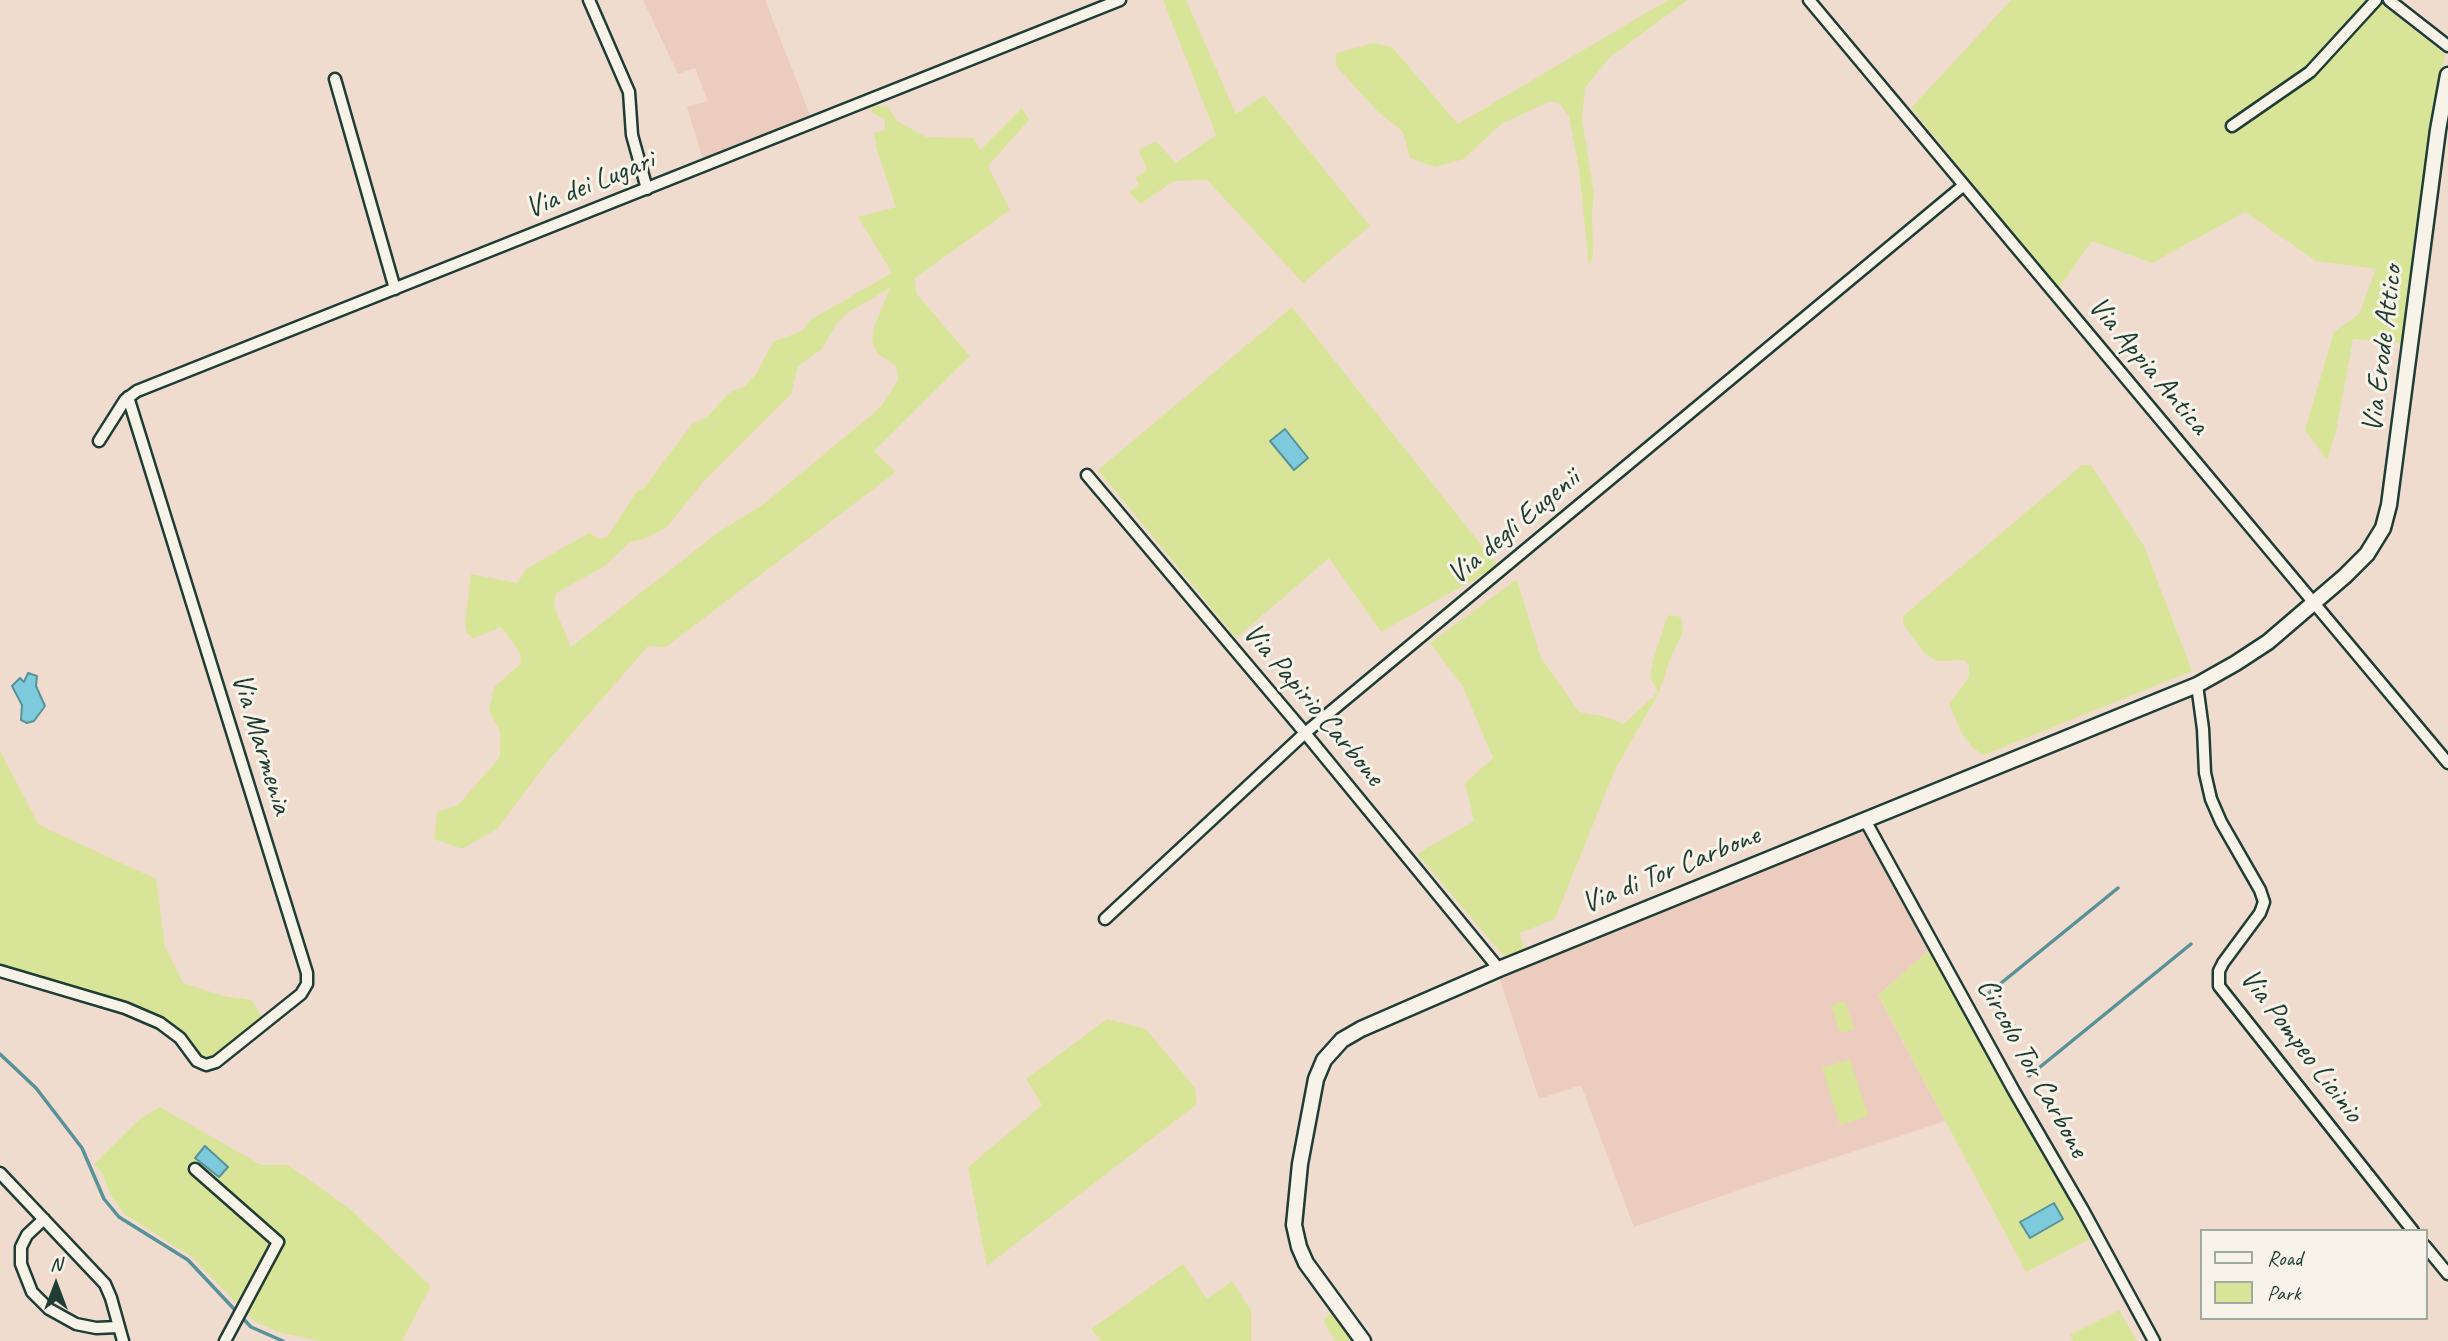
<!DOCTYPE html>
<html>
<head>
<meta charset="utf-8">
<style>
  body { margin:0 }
  #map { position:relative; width:2448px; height:1341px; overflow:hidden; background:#f0dccf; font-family:Caveat,sans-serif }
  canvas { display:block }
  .legend { position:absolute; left:2200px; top:1229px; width:228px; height:91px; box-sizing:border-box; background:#f7f3e8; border:2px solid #a1aaa0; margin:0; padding:9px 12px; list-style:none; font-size:21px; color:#1f3d34 }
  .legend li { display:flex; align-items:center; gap:14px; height:35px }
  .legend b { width:35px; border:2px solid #a1aaa0 }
  .north { position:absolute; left:21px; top:1250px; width:70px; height:70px; -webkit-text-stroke:5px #f7f3e8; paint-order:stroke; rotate:0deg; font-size:19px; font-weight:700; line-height:28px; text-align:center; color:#1f3d34 }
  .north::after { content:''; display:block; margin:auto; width:24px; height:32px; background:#1f3d34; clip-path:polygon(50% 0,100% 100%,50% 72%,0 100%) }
</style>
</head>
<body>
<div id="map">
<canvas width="2448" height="1341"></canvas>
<ul class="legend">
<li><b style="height:9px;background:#f7f3e8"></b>Road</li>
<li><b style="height:19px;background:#d8e598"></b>Park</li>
</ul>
<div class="north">N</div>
</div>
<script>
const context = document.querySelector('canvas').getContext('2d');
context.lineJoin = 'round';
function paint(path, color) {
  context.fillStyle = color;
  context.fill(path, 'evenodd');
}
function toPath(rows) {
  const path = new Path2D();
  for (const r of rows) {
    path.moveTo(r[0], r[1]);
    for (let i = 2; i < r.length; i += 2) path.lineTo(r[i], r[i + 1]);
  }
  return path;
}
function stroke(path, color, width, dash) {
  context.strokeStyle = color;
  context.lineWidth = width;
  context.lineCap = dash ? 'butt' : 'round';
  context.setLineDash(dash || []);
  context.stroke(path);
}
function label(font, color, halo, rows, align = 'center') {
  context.font = font + ' Caveat,sans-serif';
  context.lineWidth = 6;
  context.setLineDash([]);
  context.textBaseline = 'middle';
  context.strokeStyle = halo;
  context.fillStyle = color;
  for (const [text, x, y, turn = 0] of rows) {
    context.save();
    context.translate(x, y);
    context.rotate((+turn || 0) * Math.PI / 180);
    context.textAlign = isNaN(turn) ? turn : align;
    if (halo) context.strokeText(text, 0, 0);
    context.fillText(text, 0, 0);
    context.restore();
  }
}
paint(toPath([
  [643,0,765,0,810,115,703,160,687,107,708,101,695,68,678,74],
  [1861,830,1932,948,1878,995,1945,1121,1761,1182,1634,1227,1581,1085,1539,1099,1499,977]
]), '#ebccbe');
paint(toPath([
  [1163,0,1186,0,1236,114,1264,95,1370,226,1303,283,1207,180,1174,181,1140,204,1129,192,1140,186,1135,178,1147,170,1139,150,1156,141,1176,163,1216,135],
  [1668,0,1688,0,1610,57,1585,88,1582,119,1594,193,1592,214,1593,256,1589,266,1579,169,1569,117,1560,104,1551,101,1501,124,1464,159,1435,167,1410,158,1403,132,1377,111,1336,66,1336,53,1373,43,1392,47,1458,124],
  [2011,0,2376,0,2445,54,2403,343,2353,339,2336,432,2327,460,2305,430,2334,332,2359,314,2376,269,2316,261,2245,212,2152,263,2092,241,2059,288,1911,108],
  [873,105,888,107,897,121,926,137,974,138,980,150,1022,108,1029,120,988,166,1010,210,915,278,916,293,970,356,874,451,896,472,666,647,648,646,549,760,497,829,462,849,434,839,437,812,458,805,500,757,500,732,489,710,494,687,521,664,520,653,501,627,474,638,467,634,465,622,471,574,517,583,526,569,589,533,599,539,607,537,637,491,644,488,692,424,707,417,729,393,745,386,756,374,773,342,802,331,810,320,892,273,858,217,896,207,877,150,874,133,885,130,885,120,871,112],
  [890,288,874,327,872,343,878,354,896,366,898,380,880,408,765,503,720,531,571,647,554,606,556,593,605,566,630,542,647,538,667,527,704,481,791,394,798,366,822,349,837,323,849,312],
  [1292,307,1498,566,1381,632,1329,558,1236,638,1098,470],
  [2082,465,2091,465,2144,546,2192,671,1984,755,1974,749,1962,734,1949,704,1969,677,1969,666,1964,660,1938,661,1925,654,1903,624,1903,616],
  [1517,579,1540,656,1579,712,1603,716,1624,724,1658,692,1650,676,1654,657,1668,615,1681,617,1683,632,1671,657,1659,692,1615,770,1555,919,1520,933,1524,949,1504,956,1417,854,1474,821,1465,783,1493,758,1463,687,1430,643],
  [0,751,39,825,156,879,165,946,183,983,224,996,252,1000,264,1021,210,1065,174,1032,108,1003,0,968],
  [1932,948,2092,1238,2026,1272,1878,995],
  [1845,1001,1854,1029,1840,1033,1831,1005],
  [1107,1019,1146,1029,1195,1088,1197,1104,987,1266,968,1167,1042,1105,1026,1079],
  [1850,1059,1868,1116,1840,1125,1822,1068],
  [160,1107,261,1165,288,1165,350,1209,431,1286,402,1341,319,1341,278,1332,254,1321,192,1257,124,1214,110,1194,102,1173,94,1164,142,1117],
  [1183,1264,1207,1299,1232,1281,1251,1310,1251,1341,1101,1341,1091,1329],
  [2119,1310,2137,1341,2073,1341,2070,1335],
  [1334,1312,1355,1341,1336,1341,1327,1329,1324,1319]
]), '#d8e598');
const water = toPath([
  [1285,429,1308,458,1294,470,1270,441,1285,429],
  [28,673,37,676,36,686,45,706,34,721,27,723,21,720,22,705,12,686,20,678,24,682,28,673],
  [205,1146,228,1167,219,1177,195,1158,205,1146],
  [2054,1203,2063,1219,2030,1238,2020,1222,2054,1203]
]);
paint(water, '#7ecadd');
stroke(water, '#589299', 2);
stroke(toPath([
  [1984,997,2118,888],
  [0,1054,36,1088,82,1148,104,1199,119,1217,188,1260,251,1327,283,1341],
  [2029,1076,2191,944]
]), '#589299', 3.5);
const street = toPath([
  [589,0,629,92,632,135,647,189],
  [1809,0,2448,763],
  [2389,0,2448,46],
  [335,79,395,289],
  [2232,126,2310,72,2376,0],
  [99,441,125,400,137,391,1120,0],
  [1087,475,1305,733,1499,969],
  [2197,685,2203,729,2205,773,2211,799,2221,822,2260,890,2264,902,2260,913,2223,963,2219,971,2219,986,2413,1231],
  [1865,820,2014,1091,2083,1210,2154,1341],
  [1105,919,1305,733,1964,185],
  [0,971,125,1008,160,1023,180,1038,197,1061,206,1065,216,1062,301,994,307,984,307,973,128,397],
  [195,1169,278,1242,225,1341],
  [0,1173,105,1284,111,1298,123,1341],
  [44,1219,27,1235,21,1247,21,1264,32,1292,49,1309,76,1324,96,1328,118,1327],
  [2425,1246,2448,1274]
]);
const secondary = toPath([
  [1363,1341,1306,1263,1299,1247,1294,1225,1300,1164,1316,1079,1324,1060,1342,1040,1361,1029,1499,969,2197,685,2236,663,2268,642,2345,576,2367,554,2383,528,2389,505,2438,130,2448,75]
]);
stroke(street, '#1f3d34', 15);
stroke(secondary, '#1f3d34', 19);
stroke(street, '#f7f3e8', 10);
stroke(secondary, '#f7f3e8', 14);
label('30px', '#1f3d34', '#f7f3e8', [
  ["Via dei Lugari",590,185,-22],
  ["Via Erode Attico",2383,349,-83],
  ["Via Appia Antica",2148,366,50],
  ["Via degli Eugenii",1514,527,-40],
  ["Via Papirio Carbone",1313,705,50],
  ["Via Marmenia",261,744,73],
  ["Via di Tor Carbone",1671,870,-22],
  ["Via Pompeo Licinio",2301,1046,53],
  ["Circolo Tor Carbone",2032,1068,61]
]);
</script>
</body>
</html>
